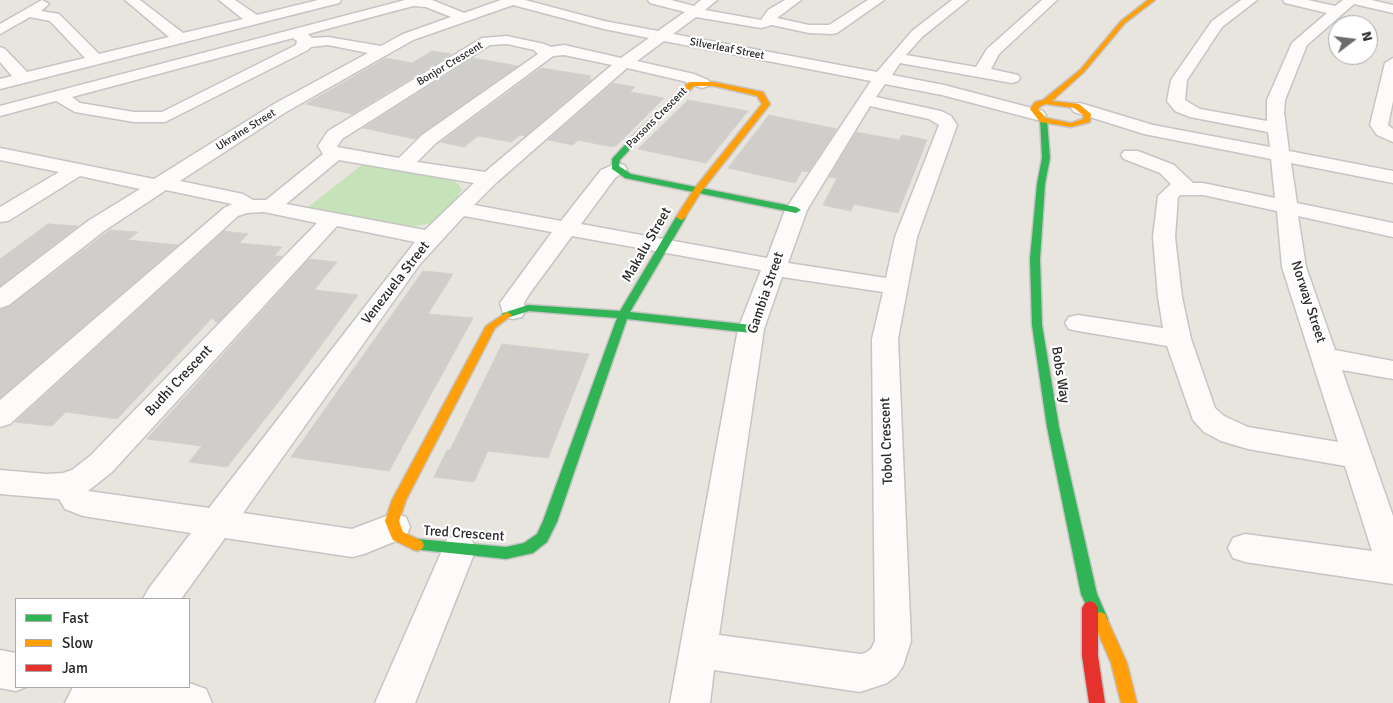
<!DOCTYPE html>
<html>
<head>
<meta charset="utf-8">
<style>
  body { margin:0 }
  #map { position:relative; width:1393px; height:703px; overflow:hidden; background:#e8e5de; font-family:Signika,sans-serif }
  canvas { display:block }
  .legend { position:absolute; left:15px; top:598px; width:175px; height:90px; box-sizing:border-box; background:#fff; border:1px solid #a9a9a9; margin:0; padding:6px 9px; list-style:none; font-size:15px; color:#292929 }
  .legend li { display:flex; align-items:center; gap:10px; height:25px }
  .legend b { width:25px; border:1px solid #a9a9a9 }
  .north { position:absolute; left:1328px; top:15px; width:50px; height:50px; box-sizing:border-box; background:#fff; border:1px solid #a9a9a9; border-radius:50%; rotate:75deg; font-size:14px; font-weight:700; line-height:20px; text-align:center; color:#292929 }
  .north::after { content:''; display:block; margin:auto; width:18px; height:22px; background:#6c6b68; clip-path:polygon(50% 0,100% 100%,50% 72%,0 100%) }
</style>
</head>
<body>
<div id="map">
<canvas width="1393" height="703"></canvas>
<ul class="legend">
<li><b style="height:6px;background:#30b455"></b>Fast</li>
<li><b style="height:6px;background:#ff9f0a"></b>Slow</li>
<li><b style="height:6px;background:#e5322d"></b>Jam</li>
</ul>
<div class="north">N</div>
</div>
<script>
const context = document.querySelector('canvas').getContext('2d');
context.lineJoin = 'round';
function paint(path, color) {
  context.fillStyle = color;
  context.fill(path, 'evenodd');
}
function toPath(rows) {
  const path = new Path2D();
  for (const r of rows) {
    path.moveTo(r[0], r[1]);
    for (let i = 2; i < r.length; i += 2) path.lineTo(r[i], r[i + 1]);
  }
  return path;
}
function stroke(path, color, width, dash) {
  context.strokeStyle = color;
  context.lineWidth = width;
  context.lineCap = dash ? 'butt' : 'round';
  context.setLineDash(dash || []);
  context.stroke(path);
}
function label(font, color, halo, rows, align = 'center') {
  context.font = font + ' Signika,sans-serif';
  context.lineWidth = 4.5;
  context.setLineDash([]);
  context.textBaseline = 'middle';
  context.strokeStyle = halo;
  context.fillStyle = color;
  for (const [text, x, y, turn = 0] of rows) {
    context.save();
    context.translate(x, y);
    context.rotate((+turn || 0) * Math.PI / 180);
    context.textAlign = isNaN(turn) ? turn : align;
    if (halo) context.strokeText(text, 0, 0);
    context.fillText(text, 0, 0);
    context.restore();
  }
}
paint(toPath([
  [363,164,455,181,462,189,458,197,432,223,410,227,307,208]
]), '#c6e2b8');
const building = toPath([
  [432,51,451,54,352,114,306,104,386,58,412,63,432,51],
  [473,58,518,66,415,139,363,128,473,58],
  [541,68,591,76,588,79,592,79,525,136,520,135,511,142,478,136,464,147,441,142,541,68],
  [613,83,635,87,630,92,664,98,617,145,612,147,578,140,573,145,548,140,613,83],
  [688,100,748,111,706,163,638,149,688,100],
  [769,115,837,129,808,172,802,171,795,183,728,168,769,115],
  [856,132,899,140,902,135,927,140,898,213,854,204,851,211,823,205,837,178,829,177,856,132],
  [48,224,78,226,0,286,0,259,48,224],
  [110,230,138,232,128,240,178,245,0,398,0,310,10,306,110,230],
  [224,231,248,234,239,243,282,247,274,256,282,256,217,323,212,318,117,419,66,412,52,426,15,422,224,231],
  [309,259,337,262,314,290,358,295,294,382,227,467,189,462,202,446,147,439,309,259],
  [423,271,453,274,428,314,473,318,389,471,291,457,423,271],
  [502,344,589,354,548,458,488,451,474,482,434,477,447,450,450,450,502,344]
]);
paint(building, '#d0ceca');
stroke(building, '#d2d0cb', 1);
const street = toPath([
  [42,0,49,4,41,11,59,14,99,54,169,37,125,0,140,0,183,33,243,19,219,0,235,0,257,15,318,0,341,0,339,3,0,89,0,79,12,76,0,62,0,47,5,49,27,72,85,58,50,21,30,17,0,34,0,24,42,0],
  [405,0,432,0,464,13,501,0,525,0,604,21,658,31,685,12,650,3,648,0,671,0,694,6,701,0,717,0,705,10,761,20,768,10,785,0,801,0,777,18,809,25,829,25,868,0,884,0,837,33,832,34,809,33,772,25,761,28,696,17,673,34,877,72,912,31,952,0,968,0,922,37,906,55,976,67,987,49,1042,0,1057,0,999,54,991,69,1018,75,1020,78,1018,81,1012,83,900,63,892,75,944,85,1043,111,1046,115,1043,119,1037,120,942,95,885,84,876,97,941,111,951,116,957,125,917,237,898,339,911,641,903,666,897,675,887,683,860,692,714,670,710,703,670,703,738,329,761,270,572,236,530,293,524,303,525,311,522,317,513,319,504,317,500,303,552,232,464,216,420,264,243,513,352,529,394,513,406,517,410,527,406,537,364,554,352,557,225,538,181,599,143,599,149,588,191,533,83,516,65,509,59,499,0,494,0,470,46,474,63,473,72,470,90,456,317,223,264,212,247,213,238,216,10,424,0,427,0,400,224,208,232,204,166,190,104,231,9,305,0,308,0,288,88,221,140,189,80,176,8,221,0,222,0,207,59,172,0,160,0,148,154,179,274,104,368,53,328,45,311,47,308,50,165,122,134,122,75,112,56,101,0,116,0,106,405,0],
  [513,5,604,29,649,38,621,58,564,45,551,47,544,44,507,36,482,38,328,131,318,146,323,154,266,200,253,200,243,194,180,181,286,112,413,40,513,5],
  [413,6,426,7,451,17,403,34,381,46,328,37,312,38,308,34,413,6],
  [293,38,297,41,296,45,162,112,134,112,80,103,72,97,293,38],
  [664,41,871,81,785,210,767,258,581,224,615,178,627,169,624,165,617,163,601,170,561,221,474,205,496,183,627,68,683,81,702,88,708,86,710,83,708,80,694,74,637,61,664,41],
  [507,44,534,50,538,54,422,135,399,158,337,147,342,139,490,45,507,44],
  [564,55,612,65,485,172,417,162,436,143,553,56,564,55],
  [870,106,929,119,939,125,895,237,886,278,788,263,807,210,870,106],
  [339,160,474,183,425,230,286,204,339,160],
  [337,226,415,242,209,508,88,491,112,472,337,226],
  [782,277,883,292,872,339,875,641,871,649,865,653,860,654,719,635,764,329,782,277],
  [1241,0,1257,0,1222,27,1187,80,1185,100,1200,109,1267,121,1267,100,1292,43,1327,13,1285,3,1283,0,1308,0,1335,6,1343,0,1371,0,1393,5,1393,13,1354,4,1307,45,1285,100,1284,112,1289,151,1393,171,1393,183,1291,163,1297,203,1393,223,1393,237,1298,216,1306,267,1335,350,1393,361,1393,379,1342,370,1393,516,1393,584,1245,562,1233,558,1228,548,1233,538,1245,534,1372,551,1345,466,1248,449,1221,441,1204,432,1193,420,1167,346,1078,331,1069,329,1065,323,1069,317,1078,315,1163,328,1158,297,1153,237,1158,196,1171,184,1160,173,1124,159,1121,155,1124,151,1138,151,1174,165,1193,183,1203,183,1275,198,1271,159,1144,134,1074,112,1071,108,1074,104,1080,103,1153,125,1270,147,1268,132,1190,117,1175,111,1167,101,1171,80,1212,21,1241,0],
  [1180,195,1203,195,1277,211,1282,267,1338,442,1248,427,1224,416,1215,408,1191,339,1182,297,1175,237,1178,197,1180,195],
  [1393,58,1393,101,1388,125,1393,129,1393,142,1377,135,1370,125,1385,63,1393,58],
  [459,534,471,539,476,549,415,703,375,703,447,539,459,534],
  [0,650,16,653,16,687,26,687,16,691,0,688,0,650],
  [189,683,206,689,212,703,65,703,73,687,189,687,189,683]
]);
const fast = toPath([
  [1040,118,1047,120,1050,158,1045,184,1040,259,1042,325,1059,427,1097,594,1108,619,1105,624,1100,626,1095,624,1081,594,1047,427,1032,325,1030,259,1037,184,1042,158,1040,118],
  [636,133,643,135,620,160,619,166,631,174,796,207,801,210,796,213,625,178,612,169,612,159,636,133],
  [681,214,686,217,630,312,751,325,755,326,756,329,755,332,751,333,627,319,557,522,547,542,533,553,506,559,412,549,410,545,412,541,417,539,506,547,524,543,537,534,543,521,617,318,529,311,507,318,502,315,503,313,528,305,620,311,676,217,681,214]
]);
const slow = toPath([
  [1148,0,1155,0,1125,23,1084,72,1052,101,1079,104,1091,114,1090,122,1071,127,1040,122,1030,109,1035,102,1043,100,1080,70,1121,21,1148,0],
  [1046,104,1074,108,1083,115,1083,119,1071,123,1046,118,1038,109,1041,106,1046,104],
  [689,82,714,82,763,92,770,104,701,192,684,219,681,220,676,217,694,189,762,104,757,96,714,86,694,86,642,137,636,137,636,133,689,82],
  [507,312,512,315,495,328,406,500,399,521,403,532,422,541,424,545,422,549,417,551,412,549,393,540,391,536,385,521,392,500,486,326,507,312],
  [1100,612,1105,614,1127,663,1137,703,1121,703,1111,663,1092,619,1095,614,1100,612]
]);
const jam = toPath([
  [1090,601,1095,603,1098,608,1098,656,1105,703,1089,703,1082,656,1082,608,1085,603,1090,601]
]);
stroke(street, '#c6c4c4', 3);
stroke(fast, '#c6c4c4', 3);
stroke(slow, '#c6c4c4', 3);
stroke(jam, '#c6c4c4', 3);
paint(street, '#fcfbfa');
paint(fast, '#30b455');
paint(slow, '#ff9f0a');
paint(jam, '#e5322d');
label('11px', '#292929', '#fff', [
  ["Silverleaf Street",727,49,11],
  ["Bonjor Crescent",450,64,-31],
  ["Parsons Crescent",657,118,-45],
  ["Ukraine Street",246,130,-32]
]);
label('14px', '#292929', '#fff', [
  ["Makalu Street",647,245,-60],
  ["Venezuela Street",396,283,-52],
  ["Gambia Street",766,293,-71],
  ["Norway Street",1308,302,72],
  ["Bobs Way",1060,375,81],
  ["Budhi Crescent",179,381,-47],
  ["Tobol Crescent",887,441,-92],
  ["Tred Crescent",464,534,4]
]);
</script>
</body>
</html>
